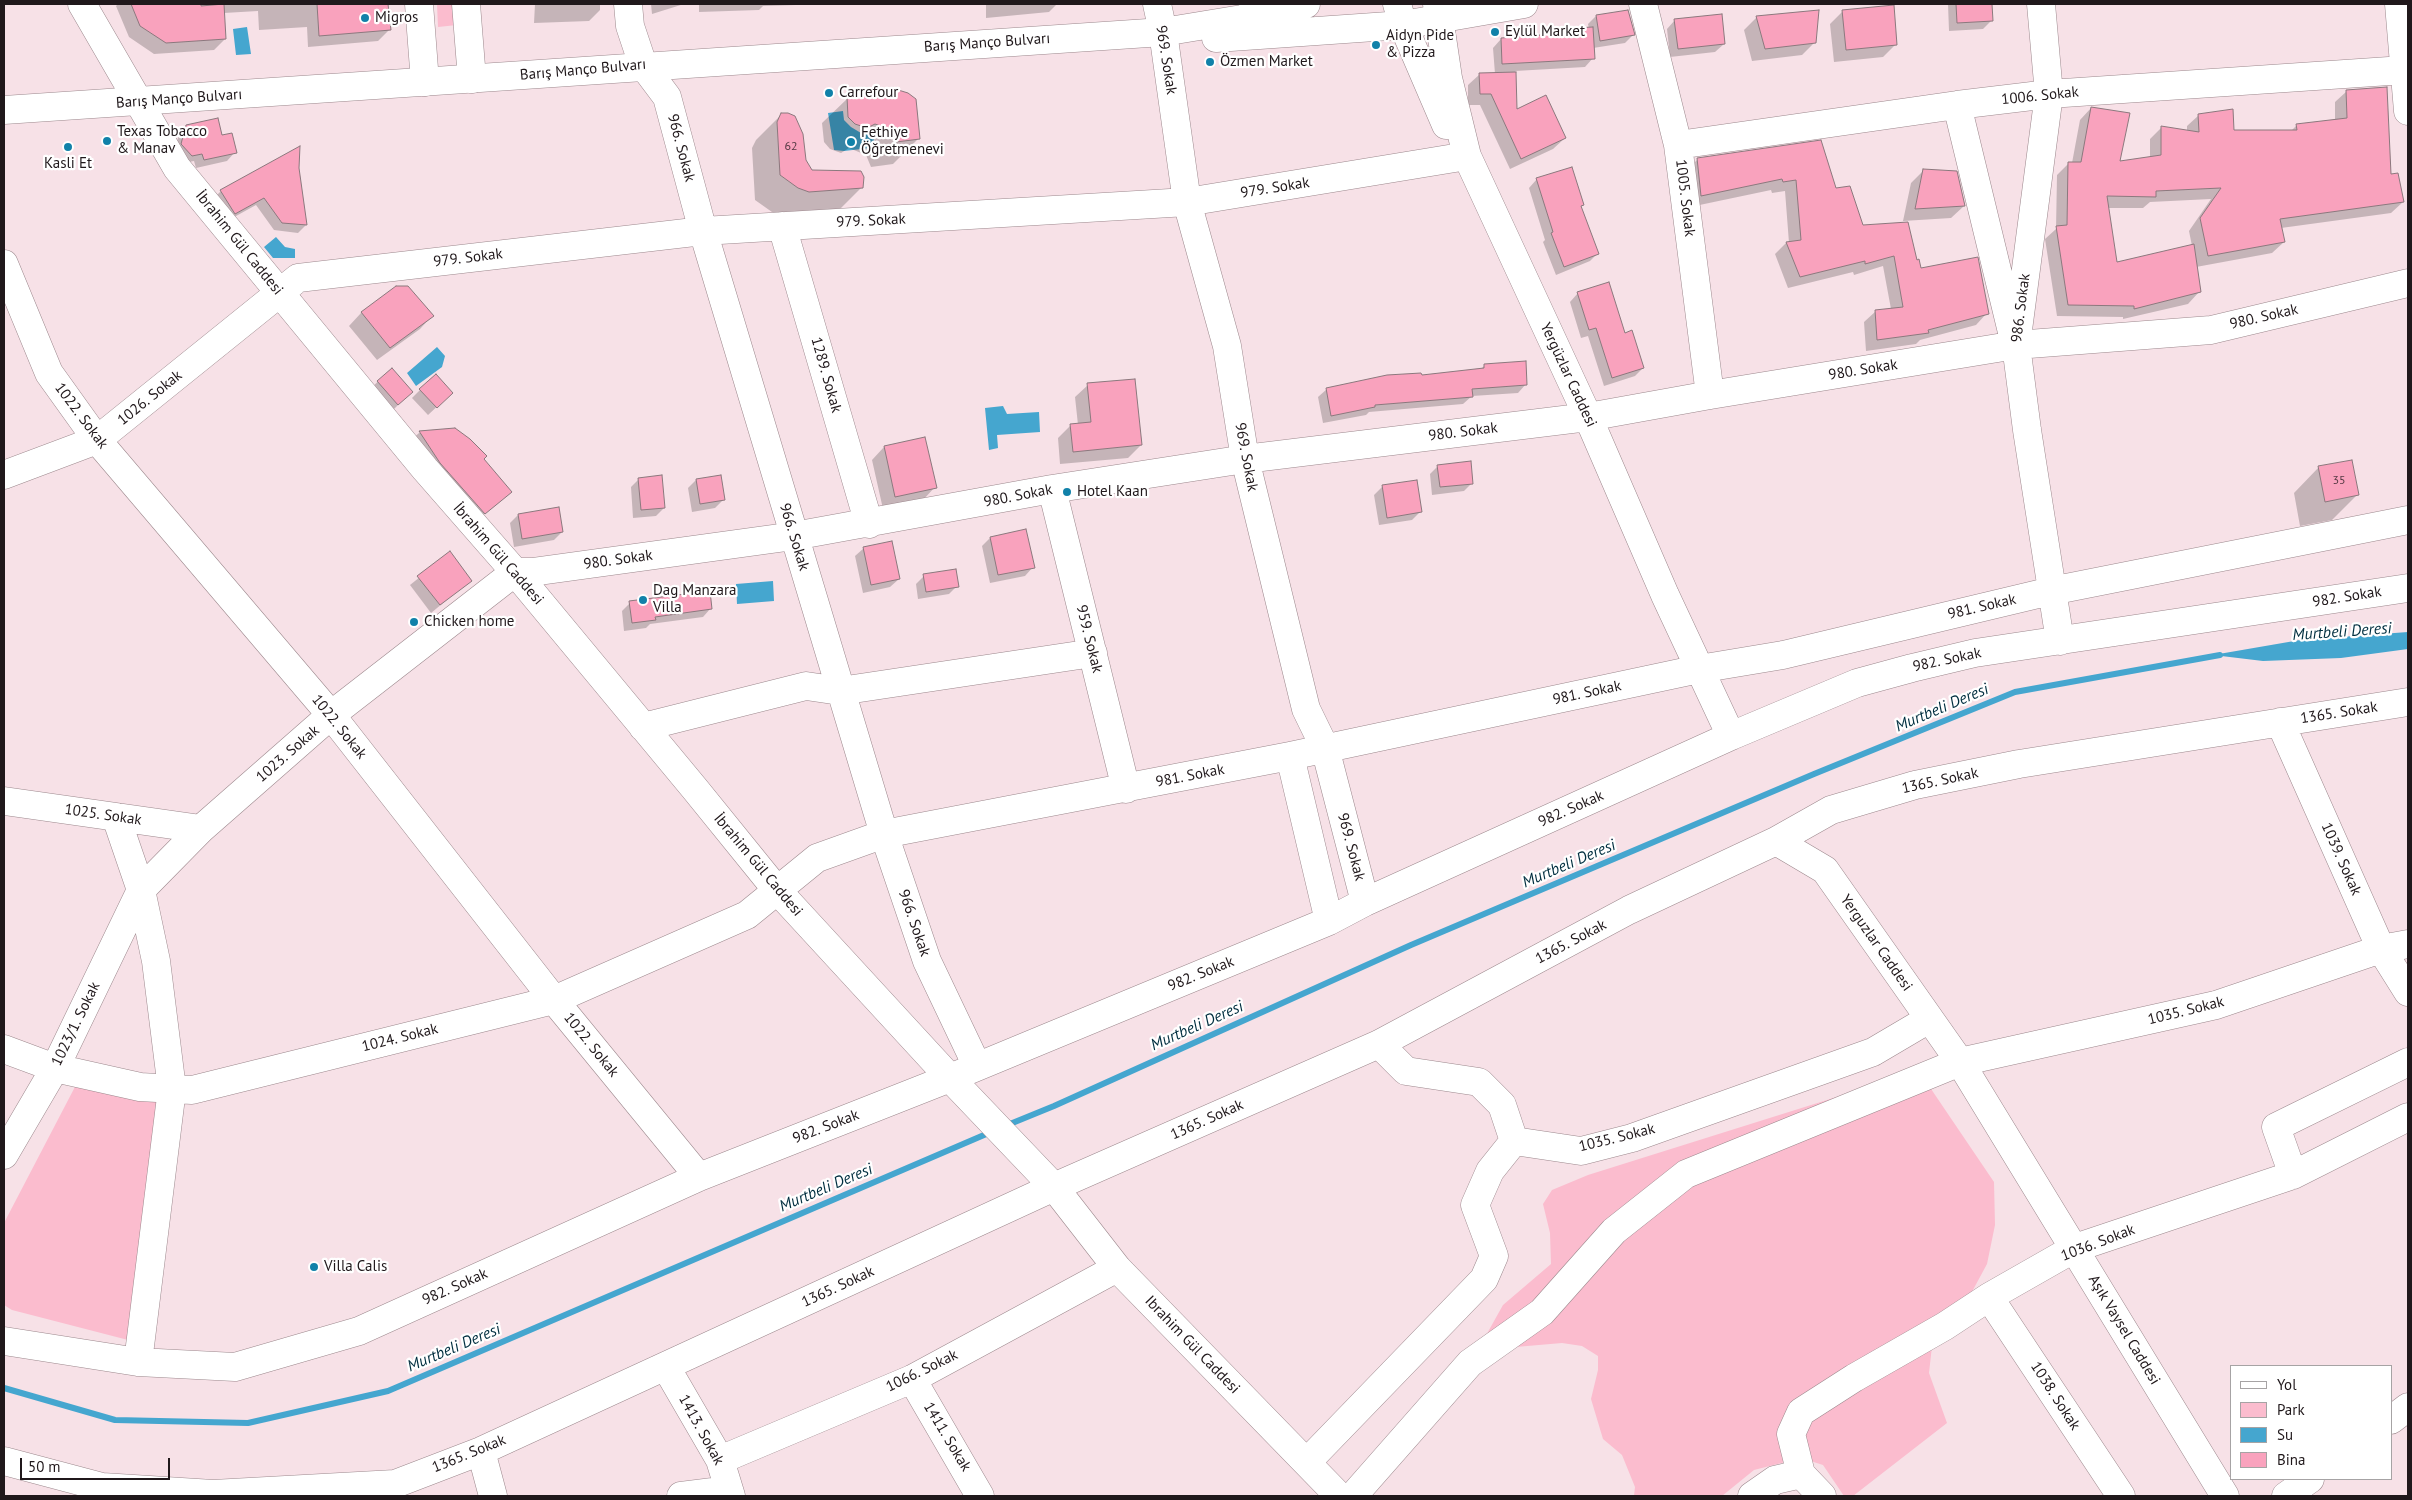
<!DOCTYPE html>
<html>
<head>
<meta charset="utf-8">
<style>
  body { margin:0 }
  #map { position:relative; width:2412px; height:1500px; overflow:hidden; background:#f7e1e7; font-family:"PT Sans",sans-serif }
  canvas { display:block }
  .frame { position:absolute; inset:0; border:5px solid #20181b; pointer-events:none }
  .legend { position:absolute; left:2230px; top:1365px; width:162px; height:115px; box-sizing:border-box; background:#fff; border:1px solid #a6a3a4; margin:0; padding:6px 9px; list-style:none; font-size:15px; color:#20181b }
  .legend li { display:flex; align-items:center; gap:10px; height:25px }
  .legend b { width:25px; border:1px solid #a6a3a4 }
  .scale { position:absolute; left:20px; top:1458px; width:150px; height:22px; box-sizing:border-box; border:2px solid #20181b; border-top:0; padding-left:6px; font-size:15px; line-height:18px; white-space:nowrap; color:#20181b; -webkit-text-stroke:4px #fff; paint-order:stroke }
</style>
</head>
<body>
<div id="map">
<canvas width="2412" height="1500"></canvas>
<div class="frame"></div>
<ul class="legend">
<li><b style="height:6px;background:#fff"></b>Yol</li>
<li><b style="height:14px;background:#fbbcce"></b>Park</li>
<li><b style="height:14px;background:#45a6cf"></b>Su</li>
<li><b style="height:14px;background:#f9a2bd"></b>Bina</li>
</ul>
<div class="scale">50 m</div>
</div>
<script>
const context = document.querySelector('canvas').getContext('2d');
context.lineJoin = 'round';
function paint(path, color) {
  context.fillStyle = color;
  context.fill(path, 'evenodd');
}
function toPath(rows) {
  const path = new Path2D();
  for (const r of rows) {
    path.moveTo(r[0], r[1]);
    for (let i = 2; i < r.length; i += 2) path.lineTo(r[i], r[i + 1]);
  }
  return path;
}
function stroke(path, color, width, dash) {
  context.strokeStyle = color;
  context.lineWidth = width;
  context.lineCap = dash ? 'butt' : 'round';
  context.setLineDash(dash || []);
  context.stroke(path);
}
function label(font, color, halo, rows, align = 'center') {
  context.font = font + ' "PT Sans",sans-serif';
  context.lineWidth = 4.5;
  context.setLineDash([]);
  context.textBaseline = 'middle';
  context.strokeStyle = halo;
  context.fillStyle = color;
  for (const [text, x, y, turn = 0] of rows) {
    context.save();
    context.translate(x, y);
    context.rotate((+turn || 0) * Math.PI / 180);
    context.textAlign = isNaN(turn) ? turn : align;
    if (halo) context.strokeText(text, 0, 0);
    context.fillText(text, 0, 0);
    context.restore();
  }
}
paint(toPath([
  [437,4,456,4,457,25,438,27],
  [77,1083,162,1098,132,1341,12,1310,4,1305,4,1223],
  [1927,1083,1994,1182,1995,1225,1987,1264,1967,1301,1934,1328,1929,1373,1947,1423,1853,1496,1844,1496,1823,1465,1801,1458,1754,1470,1722,1496,1634,1496,1635,1487,1622,1455,1603,1439,1591,1399,1598,1370,1598,1356,1582,1346,1562,1343,1504,1348,1484,1339,1503,1305,1551,1264,1550,1233,1543,1204,1552,1190,1588,1175,1878,1084]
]), '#fbbcce');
paint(toPath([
  [247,27,251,54,236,55,233,29],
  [843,111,844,120,851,127,861,133,870,132,874,135,874,141,870,148,844,151,834,150,828,113],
  [276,237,285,247,295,249,295,258,273,258,264,247],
  [437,347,445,356,442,367,416,386,407,373],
  [1003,406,1007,414,1039,412,1040,432,997,435,998,448,989,450,985,408],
  [773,581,774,601,737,604,736,584],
  [2408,632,2408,649,2341,658,2263,661,2213,655,2300,640]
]), '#45a6cf');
paint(toPath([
  [118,4,387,4,389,30,378,41,308,47,307,27,259,30,258,11,224,13,225,39,214,50,154,54,129,37,116,6],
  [535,4,600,4,600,10,589,21,534,23],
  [651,4,684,4,652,14],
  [699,4,829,4,763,6,759,10,699,12],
  [986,4,1057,4,1049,12,986,18],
  [1948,4,1990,4,1991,21,1983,29,1949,31],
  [1843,11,1896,44,1883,57,1834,62,1830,24],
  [1596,16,1633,35,1625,43,1593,48,1593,58,1585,67,1515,71,1516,111,1565,138,1553,149,1510,169,1480,105,1468,105,1468,85,1480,74,1495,74,1493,48,1501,39,1549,36,1554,31,1589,29,1588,24],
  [1757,17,1814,43,1802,55,1752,61,1744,30],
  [1675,20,1724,44,1715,52,1670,57,1667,29],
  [2347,91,2403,202,2391,213,2281,228,2284,242,2272,253,2196,267,2199,292,2188,304,2123,319,2123,317,2057,316,2045,239,2056,229,2057,175,2069,163,2072,163,2080,120,2091,108,2118,162,2150,158,2150,139,2162,127,2187,132,2187,126,2199,115,2233,132,2291,131,2297,125,2335,120,2335,102],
  [2211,199,2189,231,2192,246,2116,263,2108,208,2143,208,2150,202],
  [848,98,918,139,893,164,871,167,866,155,849,148,841,153,830,149,824,142,822,123],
  [781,115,811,172,861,188,836,213,784,217,772,212,755,200,752,148,756,140],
  [187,126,221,137,235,152,227,161,196,168,194,161,183,163,174,153,179,134],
  [1820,142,1835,190,1863,227,1916,262,1920,269,1987,313,1976,325,1920,340,1916,344,1866,351,1864,322,1876,311,1891,309,1883,266,1854,275,1853,272,1788,288,1775,254,1786,243,1789,243,1785,191,1772,193,1771,190,1690,207,1686,171,1698,159],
  [298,168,306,225,298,233,274,230,256,205,227,221,213,199,221,191],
  [1924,170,1964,206,1951,218,1903,221,1911,183],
  [1537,179,1582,205,1580,207,1598,253,1590,261,1556,275,1543,242,1545,240,1529,188],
  [396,287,432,316,420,329,377,360,349,326,361,313],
  [1578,293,1624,334,1643,368,1635,376,1604,386,1588,336,1581,338,1570,302],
  [1485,365,1526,384,1518,393,1472,396,1463,404,1369,412,1366,415,1323,423,1318,397,1327,389,1481,369],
  [391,369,403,400,390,413,369,390],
  [1088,385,1141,445,1128,458,1060,464,1058,438,1070,426,1078,425,1075,397],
  [420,390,443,401,428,415,412,398],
  [455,429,482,459,502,500,476,521,411,440,419,433],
  [884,447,935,487,923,500,883,509,872,460],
  [1438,466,1472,483,1464,491,1432,495,1430,474],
  [2319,467,2357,495,2332,520,2300,526,2294,493],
  [639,479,664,508,656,516,633,518,631,487],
  [696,480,724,499,715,508,692,512,688,488],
  [1383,486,1420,512,1412,520,1379,525,1374,495],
  [518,515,562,532,554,540,514,547,510,523],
  [990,538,1033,567,1025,576,990,583,982,546],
  [864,548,899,579,890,587,863,593,855,556],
  [450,553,471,580,431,613,410,585],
  [924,576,957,586,949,594,918,599,916,584],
  [630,603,711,608,703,617,650,624,646,628,624,631,622,611]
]), '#0003');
stroke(toPath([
  [1005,1126,1054,1106,1411,945,1814,774,2015,692,2220,655],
  [4,1388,115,1420,248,1423,388,1391,991,1132]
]), '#45a6cf', 6);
const building = toPath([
  [131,4,201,4,201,6,224,4,226,39,166,43,140,26,131,4],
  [317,4,388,4,391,30,319,36,317,4],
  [1956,4,1992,4,1993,21,1957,23,1956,4],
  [1894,5,1897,45,1846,50,1842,10,1894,5],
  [1628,10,1635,35,1600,41,1596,15,1628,10],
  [1819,10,1816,43,1765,49,1756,16,1819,10],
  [1722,14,1725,44,1678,49,1674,19,1722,14],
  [1593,27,1595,59,1502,64,1501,38,1554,34,1554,29,1593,27],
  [1516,72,1517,109,1546,95,1566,138,1521,159,1491,94,1480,94,1479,73,1516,72],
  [2387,87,2391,174,2398,173,2404,202,2280,219,2285,242,2208,256,2200,218,2221,188,2156,191,2156,197,2107,196,2117,262,2194,244,2201,292,2134,309,2134,306,2068,305,2056,226,2067,225,2068,162,2081,162,2091,107,2130,113,2120,161,2161,155,2161,126,2199,132,2198,114,2233,109,2234,130,2297,130,2296,124,2347,118,2346,90,2387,87],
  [857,89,895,89,908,93,916,99,920,139,896,142,891,130,875,124,867,128,855,124,848,117,847,97,857,89],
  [781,113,788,113,795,116,803,134,806,160,812,170,861,171,864,177,863,188,809,192,798,188,780,175,777,122,781,113],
  [218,118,222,135,232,133,237,153,204,160,202,154,192,156,181,144,186,125,218,118],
  [1821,140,1836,188,1850,186,1863,225,1908,222,1917,260,1919,259,1921,268,1978,257,1989,314,1928,330,1929,333,1877,340,1875,310,1903,307,1894,256,1865,264,1865,261,1800,277,1786,242,1801,240,1796,180,1783,182,1782,179,1701,196,1697,158,1821,140],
  [300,146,299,168,307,225,282,223,264,198,235,214,220,190,300,146],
  [1572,167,1584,205,1581,206,1599,254,1564,267,1551,233,1553,232,1536,178,1572,167],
  [1923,169,1957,171,1965,206,1915,209,1923,169],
  [1609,282,1625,333,1632,330,1644,368,1612,378,1596,328,1589,330,1577,292,1609,282],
  [396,286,408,286,434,316,390,348,361,312,396,286],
  [1526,361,1527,385,1472,389,1473,397,1375,405,1375,407,1331,416,1326,388,1387,375,1421,373,1422,375,1484,368,1484,364,1526,361],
  [392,368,413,392,398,405,377,381,392,368],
  [436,374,453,393,437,408,419,389,436,374],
  [1135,379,1142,445,1073,452,1070,424,1091,422,1087,383,1135,379],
  [455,428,470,439,487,456,484,459,512,492,485,514,440,463,419,431,455,428],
  [925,437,937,488,895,497,884,446,925,437],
  [2352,460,2359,495,2325,502,2318,466,2352,460],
  [1471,461,1473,484,1440,487,1437,465,1471,461],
  [662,475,665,508,641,510,638,478,662,475],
  [721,475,725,500,700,504,696,479,721,475],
  [1417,480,1422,512,1387,518,1382,485,1417,480],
  [559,507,563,532,522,539,518,514,559,507],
  [1026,529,1035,568,998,575,990,537,1026,529],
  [892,541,900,579,871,585,863,547,892,541],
  [450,551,472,581,440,605,417,576,450,551],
  [956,569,959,587,926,592,923,574,956,569],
  [710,591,712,609,655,617,656,620,632,623,629,601,710,591]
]);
paint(building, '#f9a2bd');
stroke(building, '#8b787d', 1);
const minor = toPath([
  [82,4,177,168,425,469,515,572,695,789,776,889,950,1078,1054,1187,1117,1268,1339,1496],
  [419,4,425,82],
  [466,4,472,79],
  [628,4,630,26,643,65,667,97,703,231,884,834,927,961,977,1066],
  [1157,4,1163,32,1187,202,1227,346,1245,459,1306,709,1325,748,1365,902],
  [1397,4,1403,25,1446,125],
  [1437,4,1448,78,1467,156,1588,417,1665,595,1731,736],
  [1643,4,1678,145,1710,395],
  [2041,4,2049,94,2016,345,2027,430,2060,641],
  [2399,4,2408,111],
  [1957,105,2012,332],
  [1678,145,1957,105,2049,94,2404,70],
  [782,226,869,524],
  [4,264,49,373,97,440,331,715,554,1000,699,1177],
  [4,475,97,440,298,278,703,231,1187,202,1467,156],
  [1052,489,1126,789],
  [2280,722,2381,949,2408,992],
  [643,727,806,686,840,691,1093,653],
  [1290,756,1329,921],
  [4,801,201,829],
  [116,817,141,890,156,961,172,1089,138,1362],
  [1776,841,1825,870,1960,1062,2225,1496],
  [1379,1044,1406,1071,1479,1082,1502,1105,1514,1141],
  [4,1049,55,1068,140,1087,192,1090,554,1000,747,915,817,858,884,834,1290,756,1699,669,1783,655,2051,591,2408,520],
  [4,1155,55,1068,141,890,201,829,331,715,515,572,532,572,794,536,1052,489,1245,459,1588,417,1710,395,2016,345,2211,330,2408,283],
  [2293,1175,2408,1117],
  [1989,1297,2121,1496],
  [4,1341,138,1362,235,1367,359,1331,699,1177,950,1078,1329,921,1365,902,1731,736,1857,683,1912,668,1975,653,2408,588],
  [666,1367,720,1460,731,1496],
  [912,1379,980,1496],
  [2391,1420,2408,1407],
  [481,1451,493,1496],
  [720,1460,912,1379,1117,1268],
  [4,1461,102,1487,213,1494,395,1484,481,1451,1054,1187,1379,1044,1629,910,1776,841,1831,810,1915,785,2019,764,2408,702],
  [1307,1462,1484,1279,1494,1256,1475,1205,1490,1171,1514,1141,1581,1151,1632,1138,1873,1052,1929,1019],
  [681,1496,729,1490],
  [1353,1496,1470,1363,1542,1312,1614,1231,1686,1174,1960,1062,2216,1005,2381,949,2408,944],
  [1752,1496,1775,1480,1801,1474],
  [1822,1496,1801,1474,1791,1434,1801,1412,1854,1378,1945,1326,1989,1297,2075,1248,2293,1175,2276,1127,2408,1062],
  [2286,1496,2310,1479]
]);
const major = toPath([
  [1216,38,1403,25,1524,4],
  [4,110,1163,32,1242,19,1306,4]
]);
stroke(minor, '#9c888d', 29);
stroke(major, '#9c888d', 29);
stroke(minor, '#fff', 28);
stroke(major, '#fff', 28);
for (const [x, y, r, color] of [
  [365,18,5,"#1181a9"],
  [1495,32,5,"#1181a9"],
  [1376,45,5,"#1181a9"],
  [1210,62,5,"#1181a9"],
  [829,93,5,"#1181a9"],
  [107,141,5,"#1181a9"],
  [851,142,5,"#1181a9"],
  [68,147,5,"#1181a9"],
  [1067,492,5,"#1181a9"],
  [643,600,5,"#1181a9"],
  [414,622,5,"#1181a9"],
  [314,1267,5,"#1181a9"]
]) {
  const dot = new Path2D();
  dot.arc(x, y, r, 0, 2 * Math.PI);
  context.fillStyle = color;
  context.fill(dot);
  stroke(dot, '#fff', 2);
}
label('12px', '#563a44', null, [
  ["62",791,147],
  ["35",2339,481]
]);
label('15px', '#20181b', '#fff', [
  ["Migros",375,18],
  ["Eylül Market",1505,32],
  ["Aidyn Pide",1386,36],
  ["& Pizza",1386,53],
  ["Özmen Market",1220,62],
  ["Carrefour",839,93],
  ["Texas Tobacco",117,132],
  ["& Manav",117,149],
  ["Fethiye",861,133],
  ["Öğretmenevi",861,150],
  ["Kasli Et",68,164,"center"],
  ["Hotel Kaan",1077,492],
  ["Dag Manzara",653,591],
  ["Villa",653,608],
  ["Chicken home",424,622],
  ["Villa Calis",324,1267]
], 'left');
label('15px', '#20181b', '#fff', [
  ["Barış Manço Bulvarı",987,43,-4],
  ["969. Sokak",1166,60,81],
  ["Barış Manço Bulvarı",583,70,-5],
  ["1006. Sokak",2040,96,-6],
  ["Barış Manço Bulvarı",179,99,-4],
  ["966. Sokak",681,148,75],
  ["979. Sokak",1275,188,-9],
  ["1005. Sokak",1685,198,83],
  ["979. Sokak",871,221,-3],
  ["İbrahim Gül Caddesi",239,243,51],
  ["979. Sokak",468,258,-7],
  ["986. Sokak",2021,308,-83],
  ["980. Sokak",2264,317,-13],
  ["980. Sokak",1863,370,-9],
  ["1289. Sokak",826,375,74],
  ["Yergüzlar Caddesi",1568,375,65],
  ["1026. Sokak",150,398,-39],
  ["1022. Sokak",81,416,53],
  ["980. Sokak",1463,432,-7],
  ["969. Sokak",1246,457,79],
  ["980. Sokak",1018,496,-11],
  ["966. Sokak",794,537,73],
  ["İbrahim Gül Caddesi",498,554,49],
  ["980. Sokak",618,560,-8],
  ["982. Sokak",2347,597,-9],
  ["981. Sokak",1982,607,-13],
  ["959. Sokak",1089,639,76],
  ["982. Sokak",1947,660,-12],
  ["981. Sokak",1587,693,-12],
  ["1365. Sokak",2339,713,-9],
  ["1022. Sokak",339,727,51],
  ["1023. Sokak",288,754,-41],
  ["981. Sokak",1190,776,-11],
  ["1365. Sokak",1940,781,-12],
  ["982. Sokak",1571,809,-24],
  ["1025. Sokak",103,815,8],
  ["969. Sokak",1351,847,75],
  ["1039. Sokak",2341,859,66],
  ["İbrahim Gül Caddesi",758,865,50],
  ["966. Sokak",914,923,71],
  ["1365. Sokak",1571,942,-28],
  ["Yerguzlar Caddesi",1876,943,55],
  ["982. Sokak",1201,974,-22],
  ["1035. Sokak",2186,1011,-14],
  ["1023/1. Sokak",76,1024,-64],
  ["1024. Sokak",400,1038,-14],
  ["1022. Sokak",591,1045,51],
  ["1365. Sokak",1207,1120,-24],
  ["982. Sokak",826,1127,-21],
  ["1035. Sokak",1617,1138,-14],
  ["1036. Sokak",2098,1243,-21],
  ["982. Sokak",455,1287,-24],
  ["1365. Sokak",838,1287,-25],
  ["Aşık Vaysel Caddesi",2124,1330,59],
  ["Ibrahim Gül Caddesi",1192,1345,46],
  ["1066. Sokak",922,1371,-26],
  ["1038. Sokak",2055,1396,57],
  ["1413. Sokak",701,1430,61],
  ["1411. Sokak",947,1437,59],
  ["1365. Sokak",469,1454,-22]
]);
label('italic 16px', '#002e3f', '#fff', [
  ["Murtbeli Deresi",2342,632,-4],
  ["Murtbeli Deresi",1942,708,-23],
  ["Murtbeli Deresi",1569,864,-23],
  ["Murtbeli Deresi",1197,1026,-24],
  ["Murtbeli Deresi",826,1188,-23],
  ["Murtbeli Deresi",454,1348,-23]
]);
</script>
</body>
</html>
